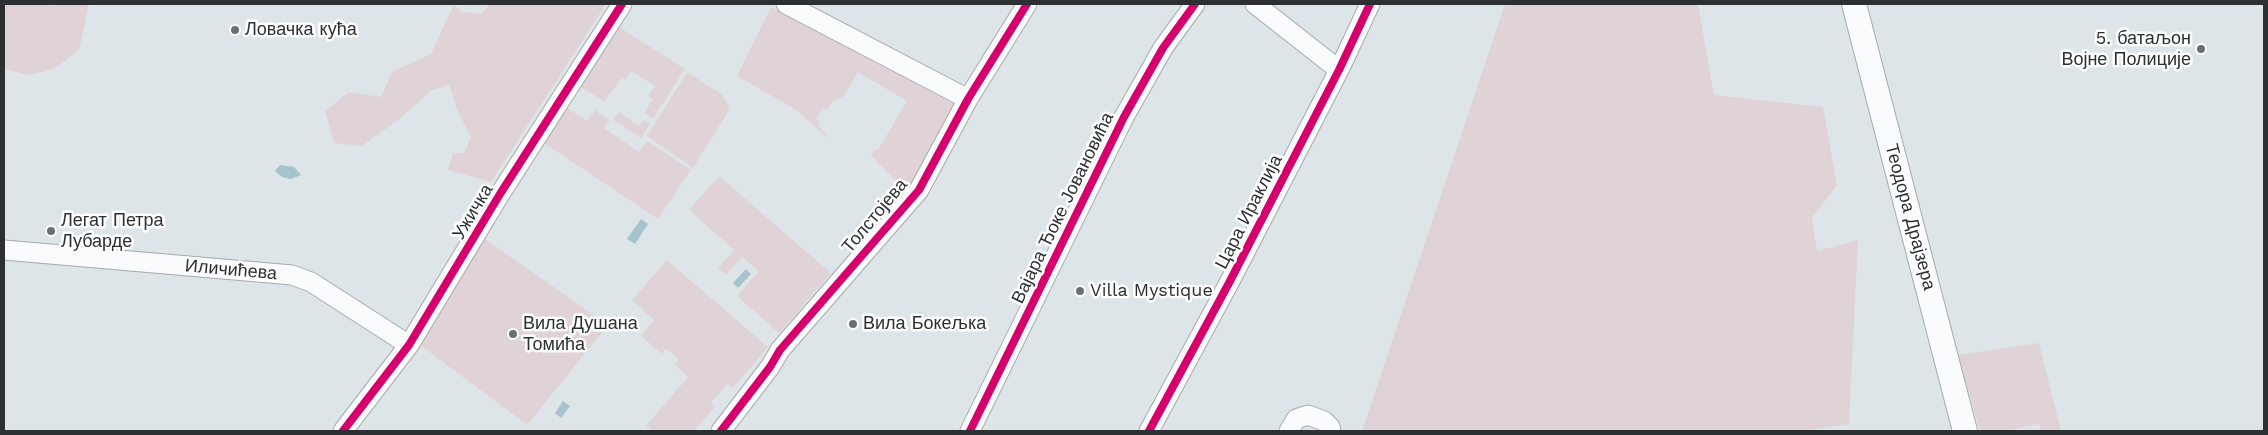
<!DOCTYPE html>
<html>
<head>
<meta charset="utf-8">
<style>
  body { margin:0 }
  #map { position:relative; width:2268px; height:435px; overflow:hidden; background:#dee5e8; font-family:"Work Sans",sans-serif }
  canvas { display:block }
  .frame { position:absolute; inset:0; border:5px solid #2c3032; pointer-events:none }
</style>
</head>
<body>
<div id="map">
<canvas width="2268" height="435"></canvas>
<div class="frame"></div>
</div>
<script>
const context = document.querySelector('canvas').getContext('2d');
context.lineJoin = 'round';
function paint(path, color) {
  context.fillStyle = color;
  context.fill(path, 'evenodd');
}
function toPath(rows) {
  const path = new Path2D();
  for (const r of rows) {
    path.moveTo(r[0], r[1]);
    for (let i = 2; i < r.length; i += 2) path.lineTo(r[i], r[i + 1]);
  }
  return path;
}
function stroke(path, color, width, dash) {
  context.strokeStyle = color;
  context.lineWidth = width;
  context.lineCap = dash ? 'butt' : 'round';
  context.setLineDash(dash || []);
  context.stroke(path);
}
function label(font, color, halo, rows, align = 'center') {
  context.font = font + ' "Work Sans",sans-serif';
  context.lineWidth = 5;
  context.setLineDash([]);
  context.textBaseline = 'middle';
  context.strokeStyle = halo;
  context.fillStyle = color;
  for (const [text, x, y, turn = 0] of rows) {
    context.save();
    context.translate(x, y);
    context.rotate((+turn || 0) * Math.PI / 180);
    context.textAlign = isNaN(turn) ? turn : align;
    if (halo) context.strokeText(text, 0, 0);
    context.fillText(text, 0, 0);
    context.restore();
  }
}
paint(toPath([
  [4,4,45,4,54,6,57,4,89,4,79,50,57,67,43,72,29,75,4,69],
  [454,4,461,12,482,14,489,4,606,4,491,182,448,170,453,153,464,153,471,137,457,110,449,84,431,91,398,120,362,146,334,143,325,111,349,92,381,97,392,72,431,54],
  [1505,4,1698,4,1714,95,1823,107,1837,185,1812,218,1817,251,1858,240,1849,424,1802,431,1362,431],
  [771,7,954,104,916,177,904,189,871,156,874,150,878,150,907,101,858,72,844,96,835,100,826,110,823,108,816,118,821,122,818,126,828,135,826,137,798,111,737,76],
  [616,25,685,69,653,119,644,113,653,99,648,96,655,86,631,71,625,80,622,78,604,101,578,85],
  [687,72,721,94,729,106,728,112,693,168,647,136],
  [564,106,587,121,595,110,609,120,604,128,639,152,647,141,691,170,658,219,541,141],
  [619,112,639,126,644,120,650,124,641,138,613,120],
  [719,176,831,273,779,333,737,296,759,271,742,257,726,275,718,268,734,250,689,210],
  [482,237,608,325,527,425,416,342],
  [667,260,768,347,733,388,727,384,711,403,715,406,694,431,653,431,646,426,688,377,675,365,679,359,666,349,662,354,641,336,654,320,632,300],
  [2039,343,2061,431,2041,431,2039,424,2005,431,1980,431,1958,355]
]), '#e0d3d7');
paint(toPath([
  [280,165,294,167,301,175,291,179,282,177,275,171],
  [641,219,648,224,635,244,627,239],
  [746,269,751,274,738,288,733,283],
  [920,312,930,323,924,330,913,319],
  [563,401,570,406,561,418,555,413]
]), '#a6c2cd');
const minor = toPath([
  [786,4,968,99],
  [1255,4,1339,70],
  [4,250,292,275,311,282,409,345],
  [343,431,409,345,500,194,622,4],
  [721,431,770,367,780,350,919,190,968,99,1027,4],
  [970,431,1124,117,1163,48,1195,4],
  [1149,431,1229,283,1339,70,1370,4],
  [1289,431,1296,419,1308,415,1324,421,1330,427,1331,431]
]);
const major = toPath([
  [1854,4,1965,431]
]);
stroke(minor, '#a5aaac', 21);
stroke(major, '#a5aaac', 26);
stroke(minor, '#fafbfc', 19);
stroke(major, '#fafbfc', 24);
stroke(toPath([
  [343,431,409,345,500,194,622,4],
  [721,431,770,367,780,350,919,190,968,99,1027,4],
  [970,431,1124,117,1163,48,1195,4],
  [1149,431,1229,283,1339,70,1370,4]
]), '#d6006c', 8);
for (const [x, y, r, color] of [
  [235,30,5,"#6a6f72"],
  [2201,49,5,"#6a6f72"],
  [51,231,5,"#6a6f72"],
  [1080,291,5,"#6a6f72"],
  [853,324,5,"#6a6f72"],
  [513,334,5,"#6a6f72"]
]) {
  const dot = new Path2D();
  dot.arc(x, y, r, 0, 2 * Math.PI);
  context.fillStyle = color;
  context.fill(dot);
  stroke(dot, '#fff', 2);
}
label('18px', '#2c3032', '#fff', [
  ["Ловачка кућа",245,30],
  ["5. батаљон",2191,39,"right"],
  ["Војне Полиције",2191,60,"right"],
  ["Легат Петра",61,221],
  ["Лубарде",61,242],
  ["Villa Mystique",1090,291],
  ["Вила Душана",523,324],
  ["Томића",523,345],
  ["Вила Бокељка",863,324]
], 'left');
label('18px', '#2c3032', '#fff', [
  ["Вајара Ђоке Јовановића",1063,208,-64],
  ["Ужичка",473,212,-59],
  ["Цара Ираклија",1249,212,-63],
  ["Толстојева",875,216,-50],
  ["Теодора Драјзера",1910,217,75],
  ["Иличићева",231,270,5]
]);
</script>
</body>
</html>
